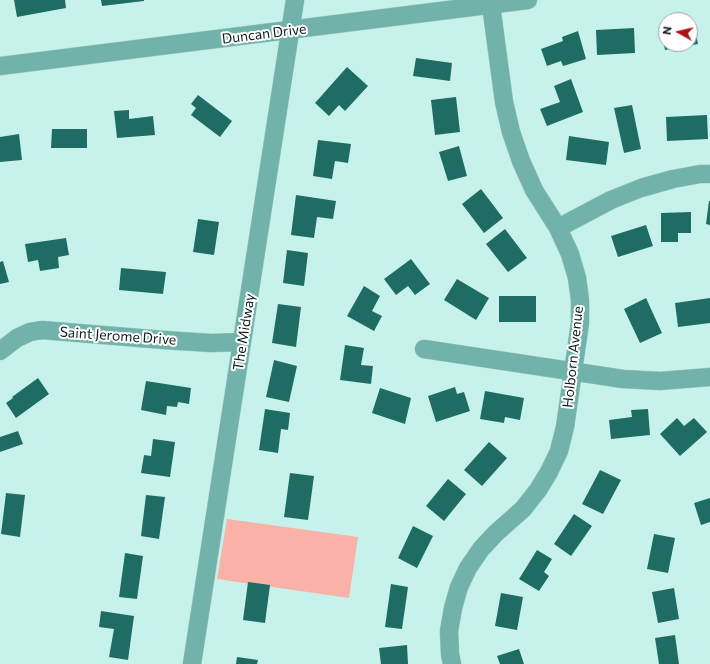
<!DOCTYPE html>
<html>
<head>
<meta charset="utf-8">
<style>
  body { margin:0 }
  #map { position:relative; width:710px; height:664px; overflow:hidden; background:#c7f2eb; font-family:Commissioner,sans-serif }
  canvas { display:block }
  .north { position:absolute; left:658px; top:12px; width:40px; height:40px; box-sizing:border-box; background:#fff; border:1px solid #9ea5a4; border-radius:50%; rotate:278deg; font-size:11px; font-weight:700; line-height:16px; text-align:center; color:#0d1e1c }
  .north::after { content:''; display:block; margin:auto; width:14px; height:18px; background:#a81418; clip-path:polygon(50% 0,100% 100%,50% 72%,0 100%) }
</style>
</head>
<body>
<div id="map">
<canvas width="710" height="664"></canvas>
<div class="north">N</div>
</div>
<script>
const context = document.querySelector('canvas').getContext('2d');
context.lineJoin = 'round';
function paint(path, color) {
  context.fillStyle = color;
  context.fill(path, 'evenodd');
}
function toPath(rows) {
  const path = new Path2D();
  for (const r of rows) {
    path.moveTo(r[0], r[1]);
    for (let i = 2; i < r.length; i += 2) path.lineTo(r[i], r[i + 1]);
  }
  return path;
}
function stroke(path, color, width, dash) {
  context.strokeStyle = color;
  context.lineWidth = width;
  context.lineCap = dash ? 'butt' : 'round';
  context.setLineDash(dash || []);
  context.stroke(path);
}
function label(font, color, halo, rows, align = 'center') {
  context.font = font + ' Commissioner,sans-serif';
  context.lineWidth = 4;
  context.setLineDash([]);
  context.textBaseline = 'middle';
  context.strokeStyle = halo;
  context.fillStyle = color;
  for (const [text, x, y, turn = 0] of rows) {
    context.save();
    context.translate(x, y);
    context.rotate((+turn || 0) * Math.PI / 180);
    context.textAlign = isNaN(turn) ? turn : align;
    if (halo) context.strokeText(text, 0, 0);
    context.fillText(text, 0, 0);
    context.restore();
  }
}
paint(toPath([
  [227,519,358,537,349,598,217,579]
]), '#f9b1a8');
paint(toPath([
  [14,0,65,0,66,8,17,17],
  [101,0,144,0,144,1,102,6],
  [694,24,698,44,665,50,661,31,666,30,666,44,690,44,690,25],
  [634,28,635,53,597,55,596,30],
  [578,31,586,59,563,66,561,61,547,66,541,49,563,41,562,37],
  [416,58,452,63,450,81,413,76],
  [347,67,368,86,345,111,339,105,329,116,315,103],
  [571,79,583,112,547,126,540,109,560,102,554,86],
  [198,95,232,121,220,137,191,115,196,108,191,104],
  [456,97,460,132,435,135,431,100],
  [632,105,641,149,624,153,614,108],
  [129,110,129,119,153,116,155,135,117,138,114,111],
  [707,115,708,139,667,141,666,117],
  [52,129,87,129,87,148,51,148],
  [19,134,22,160,0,162,0,137],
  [569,136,609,142,606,165,566,160],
  [318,140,351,144,348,163,335,161,332,179,313,176],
  [459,146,467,176,448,181,439,152],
  [481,189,503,218,484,233,462,204],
  [296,195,336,201,333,219,317,217,314,238,291,235],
  [709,201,710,201,710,225,706,224],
  [691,212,691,233,678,233,678,242,661,242,661,213],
  [198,219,219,222,214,255,193,252],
  [646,225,653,246,618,257,611,236],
  [505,229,527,258,508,272,486,244],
  [66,238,69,255,58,257,59,268,40,271,38,260,28,262,25,244],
  [287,250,308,253,304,286,283,283],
  [411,259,430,284,415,295,408,286,396,295,384,279],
  [3,261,9,282,0,284,0,262],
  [121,268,166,272,163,294,119,290],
  [457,279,489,298,476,320,444,300],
  [364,286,380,296,372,311,382,316,374,331,347,316],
  [499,296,536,296,536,322,499,322],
  [646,298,662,333,640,343,624,309],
  [710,298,710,323,678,327,675,303],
  [278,304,301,307,296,347,272,343],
  [345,345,364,348,361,365,373,366,371,384,340,380],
  [274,360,297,366,289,402,266,397],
  [38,378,49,394,16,418,6,403,13,398,12,397],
  [146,381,191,388,189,404,178,402,177,407,167,406,166,415,141,410],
  [455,387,457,394,464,392,470,411,436,422,428,396],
  [380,388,411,398,405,424,372,413],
  [485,391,524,398,520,420,505,417,504,423,480,419],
  [265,409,290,413,288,430,281,429,278,453,259,450],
  [648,409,650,435,611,439,609,420,632,417,631,410],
  [677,418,684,426,694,418,707,432,680,456,660,434],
  [18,431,23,444,0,452,0,437],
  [153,439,175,442,170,477,141,473,144,455,151,456],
  [489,442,507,458,482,486,464,470],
  [600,470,621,480,603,514,582,504],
  [290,473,314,476,308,520,284,517],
  [448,479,466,494,444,521,426,506],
  [6,493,25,495,20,537,1,534],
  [146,495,165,497,159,539,141,536],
  [710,498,710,522,701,525,694,503],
  [574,514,592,526,571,556,554,544],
  [413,526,433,536,417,568,398,558],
  [654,534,675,538,668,573,647,569],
  [537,550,552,559,544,572,549,576,539,591,519,579],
  [125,553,143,556,137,599,119,597],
  [248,582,270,585,265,623,243,620],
  [391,584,408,587,402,629,385,627],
  [674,588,679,619,658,623,652,592],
  [501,593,523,597,517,630,495,626],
  [101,611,134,616,128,660,109,657,114,629,99,627],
  [675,635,679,664,659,664,655,638],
  [407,645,408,664,381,664,379,648],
  [519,649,524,664,500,664,497,656],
  [237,657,258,660,257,664,236,664]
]), '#1f6c64');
const minor = toPath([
  [0,66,528,0],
  [558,228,611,200,641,188,673,179,700,174,710,174],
  [424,349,623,379,660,381,710,377],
  [0,351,17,338,30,332,42,330,164,340,211,343,242,342],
  [192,664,295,0],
  [452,664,450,654,449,631,453,608,459,587,468,568,481,549,496,533,523,509,538,490,549,472,559,451,565,427,580,323,580,300,577,278,570,254,558,228,534,190,521,161,511,132,504,102,491,5]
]);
stroke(minor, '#a6ccc6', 19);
stroke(minor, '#71b3ab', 18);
label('14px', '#0d1e1c', '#fff', [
  ["Duncan Drive",264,34,-7],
  ["The Midway",244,332,-81],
  ["Saint Jerome Drive",118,336,4],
  ["Holborn Avenue",573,357,-84]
]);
</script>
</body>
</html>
